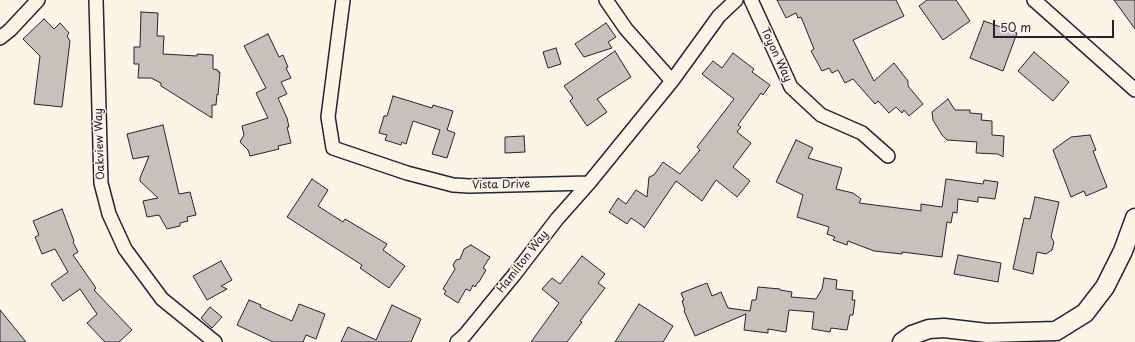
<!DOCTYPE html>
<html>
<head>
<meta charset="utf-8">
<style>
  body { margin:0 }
  #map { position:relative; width:1135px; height:342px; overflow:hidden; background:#fcf5e5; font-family:"Playpen Sans",sans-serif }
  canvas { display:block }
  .scale { position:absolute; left:993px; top:20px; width:121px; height:18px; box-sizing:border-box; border:2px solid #22223b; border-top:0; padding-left:5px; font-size:12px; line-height:14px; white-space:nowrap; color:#22223b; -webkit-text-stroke:3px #fcf5e5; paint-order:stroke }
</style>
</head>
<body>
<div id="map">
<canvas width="1135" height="342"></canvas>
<div class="scale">50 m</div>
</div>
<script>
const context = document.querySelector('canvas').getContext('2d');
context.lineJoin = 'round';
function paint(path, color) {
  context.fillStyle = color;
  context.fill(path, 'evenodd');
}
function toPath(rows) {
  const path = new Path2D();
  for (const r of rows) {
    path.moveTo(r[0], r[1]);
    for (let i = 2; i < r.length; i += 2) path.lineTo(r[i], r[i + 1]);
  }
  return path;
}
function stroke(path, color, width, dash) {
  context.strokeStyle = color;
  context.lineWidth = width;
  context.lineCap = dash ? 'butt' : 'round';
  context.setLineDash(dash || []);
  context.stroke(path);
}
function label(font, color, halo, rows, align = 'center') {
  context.font = font + ' "Playpen Sans",sans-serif';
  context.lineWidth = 3;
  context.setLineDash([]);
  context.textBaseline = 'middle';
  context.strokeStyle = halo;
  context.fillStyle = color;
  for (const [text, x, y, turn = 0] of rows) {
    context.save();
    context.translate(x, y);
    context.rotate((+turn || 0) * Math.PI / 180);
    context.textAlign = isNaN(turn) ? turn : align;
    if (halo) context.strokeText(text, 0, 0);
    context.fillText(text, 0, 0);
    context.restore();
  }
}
const building = toPath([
  [777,0,896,0,904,16,853,40,874,81,894,63,908,81,908,86,923,104,909,116,904,110,902,113,896,107,889,113,878,101,875,104,853,79,845,83,838,70,832,73,829,68,822,71,811,51,814,49,801,17,798,18,796,13,786,18,777,0],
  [927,0,956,0,970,21,943,40,919,6,927,0],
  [1114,0,1135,0,1135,29,1114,0],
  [141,12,158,13,157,36,164,36,163,54,197,56,197,54,213,55,213,69,218,70,218,72,220,72,218,95,217,94,216,105,212,105,212,118,161,86,161,83,151,78,138,78,139,64,134,64,134,47,140,47,141,12],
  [44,19,54,29,60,23,69,33,67,36,70,41,62,107,34,104,40,56,23,39,44,19],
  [984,21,1017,33,1003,71,970,58,984,21],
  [606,23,616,37,608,42,612,48,584,57,575,44,606,23],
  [268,34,279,57,283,55,288,67,286,68,291,78,281,82,287,94,278,98,287,118,289,127,287,127,291,143,278,146,279,149,250,156,248,150,240,142,242,138,244,135,242,126,268,118,256,93,266,88,244,46,268,34],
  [556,48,561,64,548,68,543,52,556,48],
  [615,51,631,77,597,99,607,112,587,126,570,101,573,98,564,86,615,51],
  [1034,52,1069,82,1053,101,1018,71,1034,52],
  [733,53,754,69,752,72,770,85,763,95,761,93,738,125,741,127,737,132,751,143,733,167,750,181,737,197,716,180,702,201,676,181,644,228,644,227,631,218,627,224,609,212,618,198,626,204,636,190,647,197,649,177,654,175,663,162,680,174,700,150,697,147,734,99,702,74,713,61,722,68,733,53],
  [393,96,432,108,433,105,453,111,447,130,455,133,447,158,432,154,440,130,413,121,406,144,402,142,401,145,385,140,387,135,379,133,384,116,387,116,393,96],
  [948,99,955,110,970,110,970,113,982,114,981,120,992,121,992,135,1004,136,1003,157,998,154,976,153,977,142,947,140,942,135,933,120,932,112,948,99],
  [163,125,179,194,190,192,196,215,187,217,188,221,180,223,180,226,167,229,159,215,147,217,143,201,158,198,140,181,140,178,149,156,133,159,127,134,163,125],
  [1090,135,1096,150,1093,151,1107,187,1086,196,1084,191,1071,197,1053,150,1071,137,1090,135],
  [524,136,525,152,505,153,505,137,524,136],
  [796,140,813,148,808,158,842,168,836,189,853,193,861,199,859,203,921,211,921,204,942,207,946,179,983,184,984,180,998,182,995,199,978,197,978,202,958,199,957,213,953,212,951,223,947,222,942,257,902,252,902,254,874,251,848,241,847,245,833,240,835,237,827,234,829,227,797,217,803,195,776,182,796,140],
  [312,179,328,190,318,206,343,222,345,219,387,244,383,250,405,266,389,288,360,268,362,265,287,217,312,179],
  [1035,197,1059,202,1051,237,1054,242,1052,250,1046,254,1037,252,1033,274,1013,269,1024,218,1030,219,1035,197],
  [62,209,74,241,73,242,78,252,73,255,96,288,94,290,132,330,119,342,105,342,87,323,97,314,80,289,63,301,51,284,68,272,55,249,42,254,35,237,39,235,33,221,62,209],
  [471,245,490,257,483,268,486,270,479,282,478,282,475,287,473,285,470,291,466,289,458,303,444,294,446,291,443,289,455,269,453,265,456,260,460,259,464,249,471,245],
  [958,255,1001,263,998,282,954,274,958,255],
  [582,256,605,274,598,283,605,288,580,321,582,322,567,342,531,342,559,303,542,289,552,278,560,284,582,256],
  [221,261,232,280,221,286,227,289,207,300,193,276,221,261],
  [824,278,837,280,836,289,853,291,852,300,855,300,853,315,850,315,847,330,831,328,830,332,812,329,814,312,789,310,786,332,768,329,768,333,744,330,746,314,695,336,684,311,685,310,682,301,684,300,681,293,707,283,712,296,721,292,728,308,750,311,752,300,756,300,758,287,780,289,780,290,792,292,791,297,816,299,822,289,824,278],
  [249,300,261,305,260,307,292,321,299,304,325,314,316,339,306,335,303,342,273,342,237,325,249,300],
  [639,304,673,326,663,342,615,342,639,304],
  [392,305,421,319,411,342,341,342,348,327,376,340,392,305],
  [210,307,222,317,212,328,201,318,210,307],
  [0,310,26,342,0,342,0,310]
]);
paint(building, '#c6c1bb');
stroke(building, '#22223b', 1);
const street = toPath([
  [96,0,101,183,109,214,125,249,162,299,215,342],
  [343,0,328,117,333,148,407,173,453,185,469,186,589,183,672,81,719,16,736,0],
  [606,0,626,29,672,81],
  [751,0,791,87,821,115,862,133,888,156],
  [1034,0,1135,90],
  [0,38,10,30,38,0],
  [457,342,464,336,514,275,557,219,589,183]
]);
const secondary = toPath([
  [902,342,912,335,929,329,944,328,987,333,1056,331,1085,313,1105,287,1123,251,1135,218]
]);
stroke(street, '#22223b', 16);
stroke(secondary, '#22223b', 21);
stroke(street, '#fcf5e5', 13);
stroke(secondary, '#fcf5e5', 18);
label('11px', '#22223b', '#fcf5e5', [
  ["Toyon Way",776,55,65],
  ["Oakview Way",100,144,-92],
  ["Vista Drive",501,185,-1],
  ["Hamilton Way",523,262,-52]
]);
</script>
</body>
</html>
